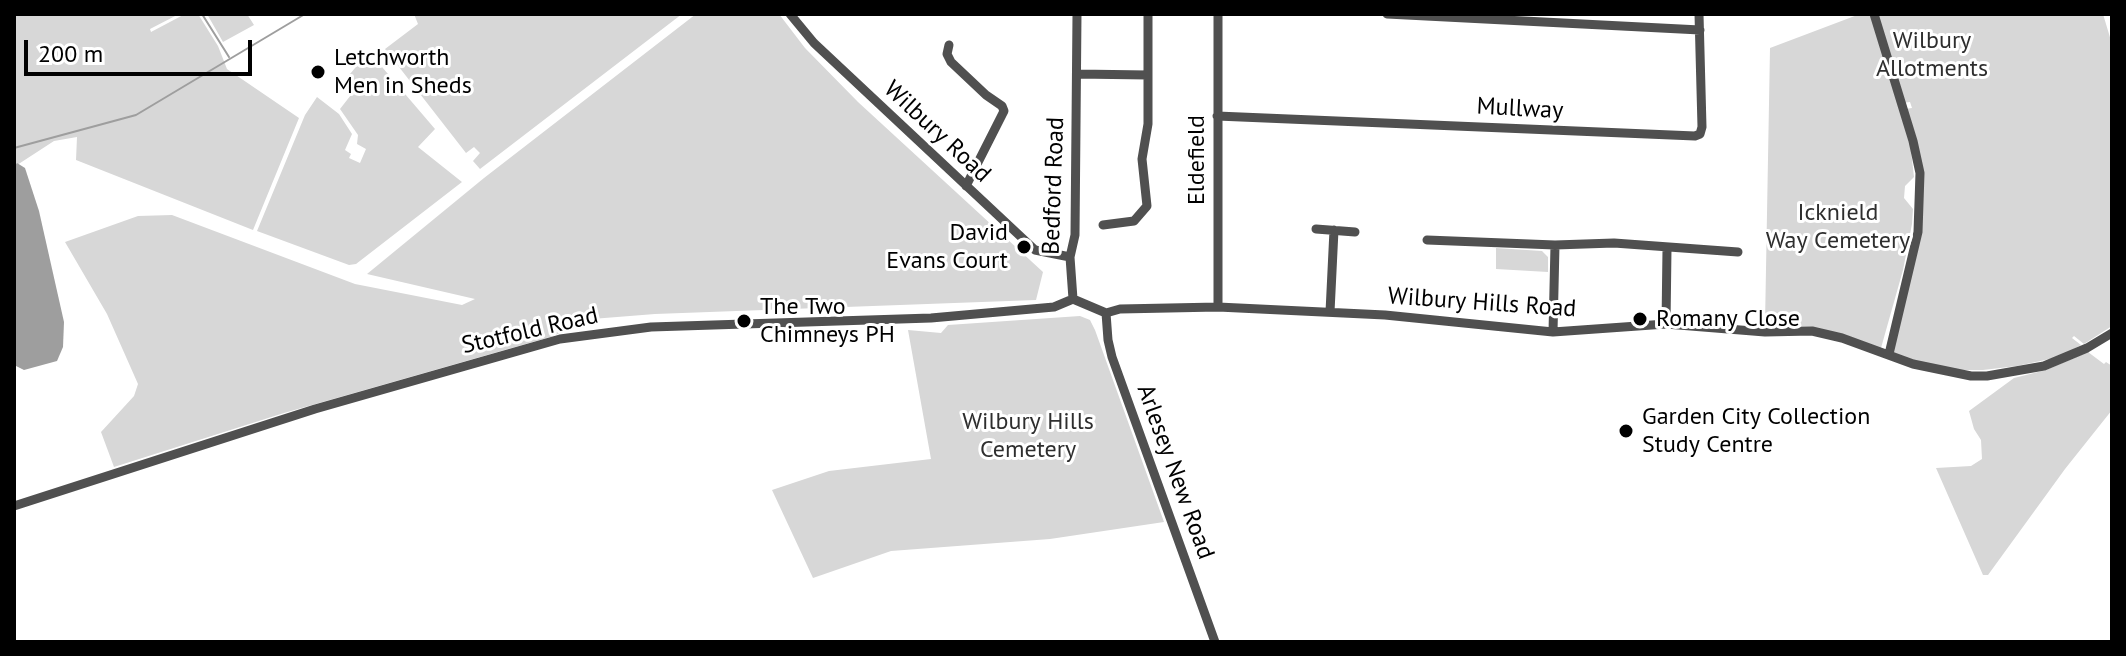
<!DOCTYPE html>
<html>
<head>
<meta charset="utf-8">
<style>
  body { margin:0 }
  #map { position:relative; width:2126px; height:656px; overflow:hidden; background:#fff; font-family:"PT Sans",sans-serif }
  canvas { display:block }
  .frame { position:absolute; inset:0; border:16px solid #000; pointer-events:none }
  .scale { position:absolute; left:24px; top:40px; width:228px; height:36px; box-sizing:border-box; border:4px solid #000; border-top:0; padding-left:10px; font-size:24px; line-height:28px; white-space:nowrap; color:#000; -webkit-text-stroke:6px #fff; paint-order:stroke }
</style>
</head>
<body>
<div id="map">
<canvas width="2126" height="656"></canvas>
<div class="frame"></div>
<div class="scale">200 m</div>
</div>
<script>
const context = document.querySelector('canvas').getContext('2d');
context.lineJoin = 'round';
function paint(path, color) {
  context.fillStyle = color;
  context.fill(path, 'evenodd');
}
function toPath(rows) {
  const path = new Path2D();
  for (const r of rows) {
    path.moveTo(r[0], r[1]);
    for (let i = 2; i < r.length; i += 2) path.lineTo(r[i], r[i + 1]);
  }
  return path;
}
function stroke(path, color, width, dash) {
  context.strokeStyle = color;
  context.lineWidth = width;
  context.lineCap = dash ? 'butt' : 'round';
  context.setLineDash(dash || []);
  context.stroke(path);
}
function label(font, color, halo, rows, align = 'center') {
  context.font = font + ' "PT Sans",sans-serif';
  context.lineWidth = 6;
  context.setLineDash([]);
  context.textBaseline = 'middle';
  context.strokeStyle = halo;
  context.fillStyle = color;
  for (const [text, x, y, turn = 0] of rows) {
    context.save();
    context.translate(x, y);
    context.rotate((+turn || 0) * Math.PI / 180);
    context.textAlign = isNaN(turn) ? turn : align;
    if (halo) context.strokeText(text, 0, 0);
    context.fillText(text, 0, 0);
    context.restore();
  }
}
paint(toPath([
  [14,14,179,14,150,29,151,32,185,14,198,14,218,46,227,69,299,118,253,230,76,160,77,137,54,141,14,167],
  [207,14,247,14,254,25,223,42],
  [414,14,682,14,480,169,473,161,480,153,474,147,466,153,385,49,418,24],
  [696,14,779,14,805,48,858,102,1043,272,1036,300,655,314,554,322,571,329,550,337,284,413,114,467,101,432,134,396,138,384,107,314,65,242,138,216,172,215,355,284,462,305,475,299,367,274,484,178],
  [1860,14,1870,14,1910,142,1914,177,1905,186,1904,198,1913,209,1912,224,1903,270,1881,348,1811,329,1765,324,1770,48],
  [1877,14,2103,14,2112,44,2112,326,2084,344,2074,336,2072,338,2081,345,2059,357,2017,366,1983,370,1952,370,1913,361,1891,352,1922,191,1905,109,1912,108,1910,102,1903,103],
  [365,56,382,67,435,129,418,147,462,182,356,264,349,265,257,231,305,115,317,97,339,114,352,134,345,150,351,154,349,158,360,163,366,149,357,144,358,135,340,109,354,91,348,86,350,74],
  [1496,248,1542,251,1548,257,1548,272,1496,269],
  [1080,316,1090,320,1095,330,1164,522,1050,539,891,551,813,578,772,490,829,471,931,459,908,330,941,333,948,325],
  [2088,352,2104,364,2106,362,2112,366,2112,410,2065,469,1988,575,1983,575,1936,468,1971,466,1982,459,1981,440,1974,429,1969,411,2014,378,2046,370]
]), '#d7d7d7');
paint(toPath([
  [17,163,25,168,39,211,64,322,63,347,57,361,24,370,14,365,14,167]
]), '#9e9e9e');
stroke(toPath([
  [202,14,229,57],
  [14,148,136,115,305,14]
]), '#9e9e9e', 2);
stroke(toPath([
  [790,14,814,43,1035,250,1070,257],
  [1218,14,1218,307],
  [1387,14,1700,30],
  [1874,14,1913,141,1920,173,1918,232,1889,354],
  [949,45,947,54,951,62,986,95,1002,106,1004,111,966,186],
  [1077,74,1148,75],
  [1217,116,1695,136,1700,134,1702,127,1699,14],
  [1103,225,1134,221,1147,206,1142,159,1148,124,1148,14],
  [1316,229,1355,232],
  [1427,240,1555,245,1614,243,1738,252],
  [1073,299,1106,313,1120,309,1218,307,1385,315,1553,332,1666,324,1765,332,1812,331,1842,338,1913,364,1971,376,1987,376,2044,366,2087,348,2112,333],
  [1073,299,1070,257,1075,235,1077,14],
  [1330,312,1334,230],
  [1106,313,1108,340,1112,357,1215,642],
  [1666,324,1667,249],
  [1553,332,1555,245],
  [14,506,315,409,560,339,651,327,931,318,1054,307,1073,299]
]), '#505050', 9);
for (const [x, y, r, color] of [
  [318,72,8,"#000"],
  [1024,247,8,"#000"],
  [1640,319,8,"#000"],
  [744,321,8,"#000"],
  [1626,431,8,"#000"]
]) {
  const dot = new Path2D();
  dot.arc(x, y, r, 0, 2 * Math.PI);
  context.fillStyle = color;
  context.fill(dot);
  stroke(dot, '#fff', 3);
}
label('24px', '#2e2e2e', '#fff', [
  ["Wilbury",1932,41],
  ["Allotments",1932,69],
  ["Icknield",1838,213],
  ["Way Cemetery",1838,241],
  ["Wilbury Hills",1028,422],
  ["Cemetery",1028,450]
]);
label('24px', '#000', '#fff', [
  ["Letchworth",334,58],
  ["Men in Sheds",334,86],
  ["David",1008,233,"right"],
  ["Evans Court",1008,261,"right"],
  ["The Two",760,307],
  ["Chimneys PH",760,335],
  ["Romany Close",1656,319],
  ["Garden City Collection",1642,417],
  ["Study Centre",1642,445]
], 'left');
label('24px', '#000', '#fff', [
  ["Mullway",1520,109,3],
  ["Wilbury Road",937,132,43],
  ["Eldefield",1197,160,-90],
  ["Bedford Road",1054,186,-88],
  ["Wilbury Hills Road",1482,303,4],
  ["Stotfold Road",530,331,-13],
  ["Arlesey New Road",1175,472,70]
]);
</script>
</body>
</html>
